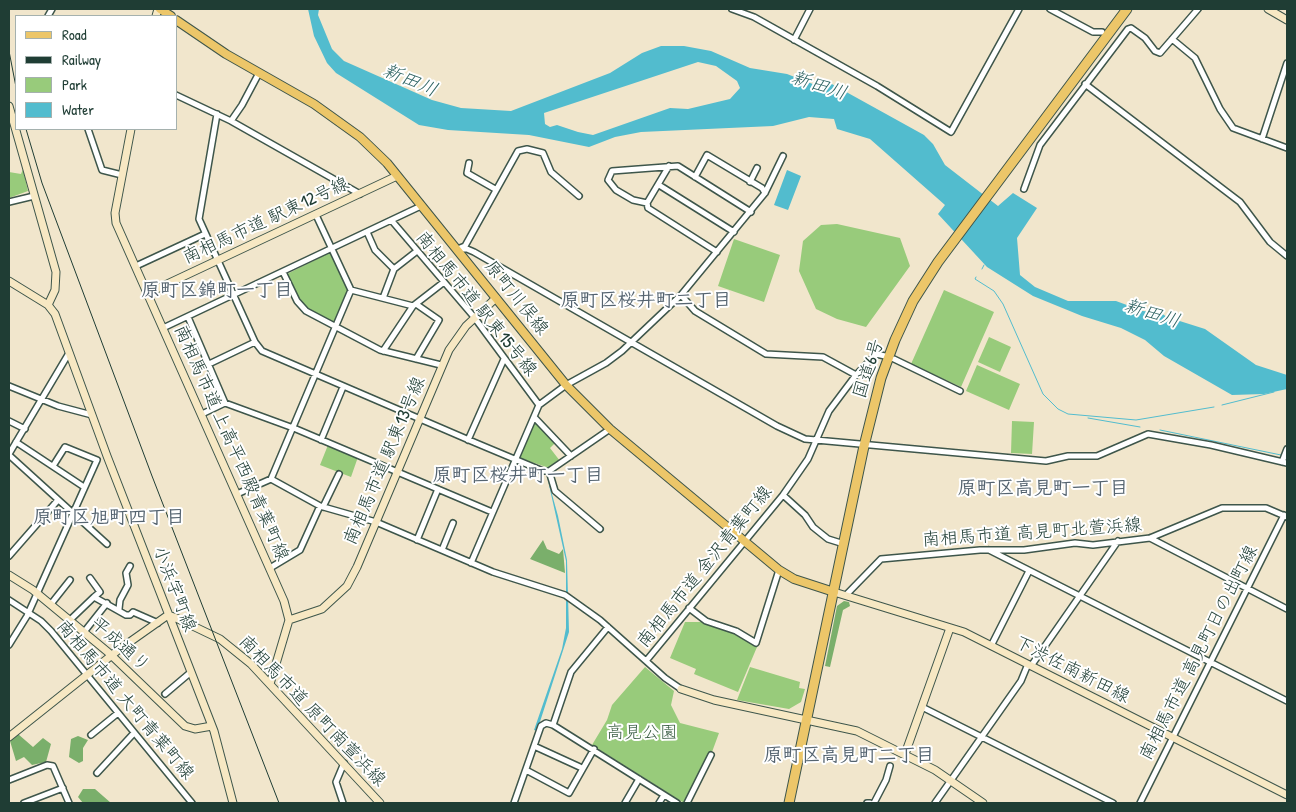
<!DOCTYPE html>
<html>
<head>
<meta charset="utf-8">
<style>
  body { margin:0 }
  #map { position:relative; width:1296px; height:812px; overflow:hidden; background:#f1e6cc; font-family:"Patrick Hand",sans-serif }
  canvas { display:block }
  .frame { position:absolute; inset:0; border:10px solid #1f3d34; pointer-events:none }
  .legend { position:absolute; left:15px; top:15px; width:162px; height:115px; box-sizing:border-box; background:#fff; border:1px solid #a5b1ae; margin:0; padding:6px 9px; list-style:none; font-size:15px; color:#1f3d34 }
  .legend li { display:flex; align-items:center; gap:10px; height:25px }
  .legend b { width:25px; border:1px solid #a5b1ae }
</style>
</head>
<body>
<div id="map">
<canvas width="1296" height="812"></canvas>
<div class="frame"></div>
<ul class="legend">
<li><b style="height:6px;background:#ecc669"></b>Road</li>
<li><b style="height:6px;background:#1f3d34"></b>Railway</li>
<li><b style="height:14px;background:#98cb7b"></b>Park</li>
<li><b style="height:14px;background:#52bcce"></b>Water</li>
</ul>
</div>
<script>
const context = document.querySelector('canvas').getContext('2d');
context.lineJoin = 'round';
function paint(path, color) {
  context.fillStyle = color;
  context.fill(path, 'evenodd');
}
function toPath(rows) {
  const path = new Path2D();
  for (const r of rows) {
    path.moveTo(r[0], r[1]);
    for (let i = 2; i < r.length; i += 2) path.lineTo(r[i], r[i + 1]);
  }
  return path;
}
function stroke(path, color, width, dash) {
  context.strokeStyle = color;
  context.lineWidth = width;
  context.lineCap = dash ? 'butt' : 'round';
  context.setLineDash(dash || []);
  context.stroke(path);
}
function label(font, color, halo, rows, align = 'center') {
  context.font = font + ' "Patrick Hand","Klee One",sans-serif';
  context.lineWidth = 4;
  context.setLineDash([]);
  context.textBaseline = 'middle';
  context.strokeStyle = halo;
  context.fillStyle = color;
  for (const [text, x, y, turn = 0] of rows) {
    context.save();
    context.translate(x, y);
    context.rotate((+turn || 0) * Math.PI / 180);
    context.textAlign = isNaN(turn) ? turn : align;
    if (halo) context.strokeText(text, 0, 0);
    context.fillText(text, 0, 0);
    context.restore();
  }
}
paint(toPath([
  [23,169,28,191,9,198,9,172,21,174],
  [837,224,900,238,910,266,866,327,837,319,816,309,799,271,803,241,821,225],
  [734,239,780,255,764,302,718,286],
  [331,252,349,291,336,321,334,322,306,308,297,295,287,274],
  [944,290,994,312,961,387,911,364],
  [989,337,1011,347,1000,372,978,362],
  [977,365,1020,384,1009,410,966,391],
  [1012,421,1034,422,1032,454,1011,453],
  [534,422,555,443,550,448,560,461,549,468,520,458],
  [328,445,358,457,351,477,320,465],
  [685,622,704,622,725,629,757,647,738,692,694,674,696,669,670,658],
  [645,667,674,691,671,705,680,723,719,733,712,752,684,803,592,745,607,720,612,705],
  [750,667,800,682,799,688,805,689,801,702,789,709,737,700]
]), '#98cb7b');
paint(toPath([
  [543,540,547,549,559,554,563,549,565,573,530,559],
  [844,601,849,602,850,606,843,610,830,667,825,666,837,606],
  [18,734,33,747,43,738,51,744,46,762,32,765,24,757,16,761,10,741],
  [78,736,88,740,83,748,83,761,79,763,69,757,71,739],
  [83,789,95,789,111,803,83,803,78,797]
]), '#7aaf6b');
paint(toPath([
  [308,9,319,9,318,15,332,49,344,61,432,100,461,108,511,111,610,73,642,53,661,46,684,46,711,51,750,68,787,74,823,88,830,83,924,135,933,144,945,165,998,206,1013,193,1037,208,1017,238,1020,275,1035,287,1068,301,1116,301,1143,311,1161,313,1167,317,1205,329,1256,365,1287,375,1287,389,1264,394,1232,395,1164,356,1145,340,1121,328,1082,316,1033,296,987,267,938,214,945,205,870,139,837,129,834,119,809,117,773,126,641,132,615,137,589,147,529,135,448,130,419,125,336,73,327,63,314,36],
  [698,62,716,66,737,81,740,88,730,99,688,109,670,108,593,135,578,132,557,125,550,127,545,124,544,113],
  [787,170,801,176,788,210,774,205],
  [547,476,558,516,567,560,569,632,537,731,534,730,562,649,566,628,566,561]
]), '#52bcce');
stroke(toPath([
  [982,269,984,265],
  [976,277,975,279,994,291,1003,304,1043,394,1058,409,1068,414,1136,420,1214,407],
  [1222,405,1274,392],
  [1088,418,1140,427],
  [1160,430,1281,455]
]), '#52bcce', 1);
const street = toPath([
  [732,9,754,17,877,86,951,132,1019,9],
  [1050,9,1093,32,1102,32],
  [48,16,52,9],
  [1172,39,1195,58,1220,109,1233,128,1287,148],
  [794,40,810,9],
  [1085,84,1240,202,1270,242,1287,256],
  [176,95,231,121,360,194],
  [217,114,199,219,255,342,262,351,476,443,543,471,549,471],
  [231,121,242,105,259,73],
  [88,129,102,170,122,175],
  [1262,139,1287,63],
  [469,163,467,173,495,189],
  [669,166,647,203,648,208,717,252],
  [695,177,707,155,762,188,765,193],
  [750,182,757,168],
  [659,185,734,232],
  [1024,189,1040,145,1128,29,1131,28,1145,38,1155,51,1160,53,1198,9],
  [9,202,34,196],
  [647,203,633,200,616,190,608,180,612,171,678,166,751,212],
  [316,215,351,290,413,306],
  [392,221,474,317,539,405],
  [367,232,375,250,394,269],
  [460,248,465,246,518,151,527,149,543,153,551,172,579,196],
  [457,249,467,249,474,252,777,426,805,439,1046,461,1068,456,1097,456,1148,434,1211,445,1287,463],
  [136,266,205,234],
  [283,272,297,301,306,311,380,350,441,365],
  [681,295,695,311,766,354,823,357,856,375],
  [383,298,394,269,417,251],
  [188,317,225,403],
  [163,328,421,206],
  [383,351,413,306,444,282],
  [416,359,439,320,416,304],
  [894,359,960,391],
  [209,364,255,342],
  [9,386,58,406,92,415],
  [202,414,225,403,296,429,492,512],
  [534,417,571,456],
  [9,421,25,429],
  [321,440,343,387],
  [468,440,504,359],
  [16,442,84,487],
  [9,454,69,353],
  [9,455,107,544],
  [1282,462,1287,449],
  [53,466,65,447,97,460],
  [549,471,555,491,600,529],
  [549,471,610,429],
  [271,479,351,290],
  [237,494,271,479,320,506,376,522,493,572,565,595,600,620,646,661,783,495,808,459,829,411,856,375,876,354,885,356],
  [783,495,805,515,813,527,828,539,844,544],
  [323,507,339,474],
  [1150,538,1287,609],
  [417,540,438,489],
  [442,550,453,523],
  [989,550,1287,701],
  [9,556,58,500],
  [471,563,539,405,566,385,606,363,622,351,681,295,765,193,783,156],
  [270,568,300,550,320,506],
  [90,578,100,592,94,597],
  [846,595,881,559,980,550,1024,550,1075,543,1093,545,1150,538,1222,508,1266,508,1287,517],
  [9,600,41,621,51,631,192,803],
  [51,604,70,580],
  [689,608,706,621,736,631,756,643,779,570],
  [119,609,120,600,128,585,126,573,130,566],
  [70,620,94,597,126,615,130,615,133,612,158,623],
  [84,632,107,603],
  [9,645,27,616,97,460],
  [991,646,1029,571],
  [646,661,665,678,681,689],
  [1031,666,1118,541],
  [165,694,191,672],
  [922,707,1113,803],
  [553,725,677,803],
  [91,735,118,713],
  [534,746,582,768],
  [526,770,569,793,594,749],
  [97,773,134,733],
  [9,780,47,765,53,766,69,803],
  [24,803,63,788],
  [343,803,336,782,344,763],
  [514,803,541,726,546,723,553,725,571,672,608,627],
  [625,803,639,779],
  [659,803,664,795],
  [687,803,711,755],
  [867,803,870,803],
  [874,803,886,780,890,766],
  [935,803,1021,681,1028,664],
  [1140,803,1284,515]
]);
const secondary = toPath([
  [1268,9,1287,20],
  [156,16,158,9],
  [9,106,56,272,55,290,48,305],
  [131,129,115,213,116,223,284,601,289,620,270,684],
  [9,281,48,305,55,314,107,456,214,731,233,803],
  [148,293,397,176],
  [9,575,33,590,109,653,185,726,195,729,212,726],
  [834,592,964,632,1287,795],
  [289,620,322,609,347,586,357,567,449,350,466,326,496,298],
  [681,689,714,700,857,731,935,770,983,803],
  [9,737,117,651,168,615,174,617,220,639,251,664,380,803],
  [905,754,950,628]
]);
const primary = toPath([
  [160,9,171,16],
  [176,20,226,54,314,104,360,137,387,163,566,385,610,429,779,570,794,579,834,592]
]);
const highway = toPath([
  [789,803,864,446,881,378,895,340,913,301,938,262,1127,9]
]);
stroke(street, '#3e564b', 8);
stroke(secondary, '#3e564b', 9);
stroke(primary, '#3e564b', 10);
stroke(highway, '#3e564b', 11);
stroke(street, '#fff', 5);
stroke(secondary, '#f7e8c3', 7);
stroke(primary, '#ecc669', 8);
stroke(highway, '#ecc669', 9);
stroke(toPath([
  [9,51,16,87],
  [26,129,42,183,152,476,279,803]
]), '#1f3d34', 1);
label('18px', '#1f3d34', '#fff', [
  ["南相馬市道 駅東12号線",266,221,-25],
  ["原町川俣線",516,298,51],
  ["南相馬市道 駅東15号線",476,304,51],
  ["国道6号",869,369,-72],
  ["南相馬市道 上高平西殿青葉町線",231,443,66],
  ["南相馬市道 駅東13号線",385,461,-67],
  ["南相馬市道 高見町北萱浜線",1032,533,-4],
  ["南相馬市道 金沢青葉町線",705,567,-51],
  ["小浜字町線",174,589,69],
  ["平成通り",120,645,42],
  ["南相馬市道 高見町日の出町線",1199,653,-63],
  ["下渋佐南新田線",1072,670,27],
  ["南相馬市道 大町青葉町線",125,700,50],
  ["南相馬市道 原町南萱浜線",312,711,46]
]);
label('18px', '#3d6046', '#fff', [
  ["高見公園",642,733]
]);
label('italic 19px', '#2e6362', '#fff', [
  ["新田川",410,81,23],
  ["新田川",819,86,18],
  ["新田川",1152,314,18]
]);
label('bold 19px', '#556470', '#fff', [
  ["原町区錦町一丁目",217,291],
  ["原町区桜井町二丁目",646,301],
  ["原町区桜井町一丁目",518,476],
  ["原町区高見町一丁目",1043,489],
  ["原町区旭町四丁目",109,518],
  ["原町区高見町二丁目",849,756]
]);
</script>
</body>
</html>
